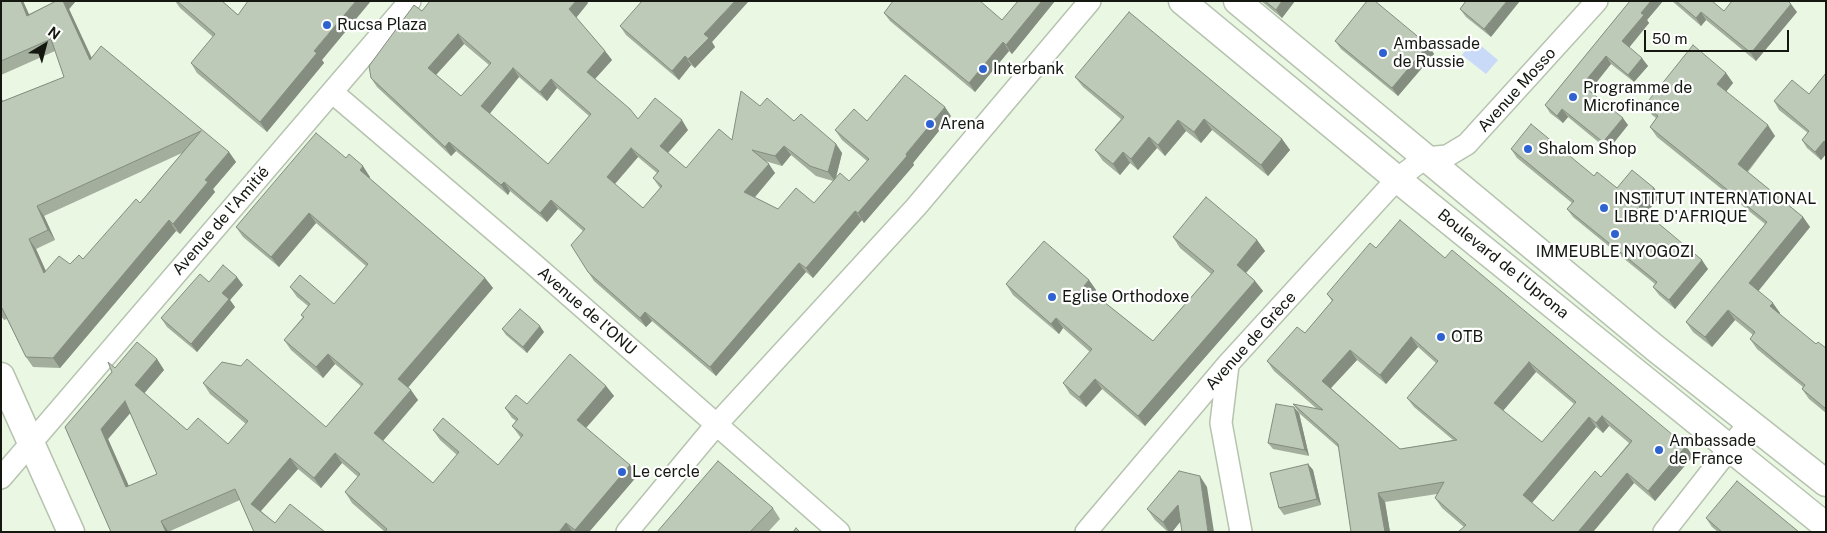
<!DOCTYPE html>
<html>
<head>
<meta charset="utf-8">
<style>
  body { margin:0 }
  #map { position:relative; width:1827px; height:533px; overflow:hidden; background:#eaf7e3; font-family:"Public Sans",sans-serif }
  canvas { display:block }
  .frame { position:absolute; inset:0; border:2px solid #141811; pointer-events:none }
  .north { position:absolute; left:20px; top:20px; width:50px; height:50px; -webkit-text-stroke:4px #fff; paint-order:stroke; rotate:37deg; font-size:14px; font-weight:700; line-height:20px; text-align:center; color:#141811 }
  .north::after { content:''; display:block; margin:auto; width:18px; height:22px; background:#141811; clip-path:polygon(50% 0,100% 100%,50% 72%,0 100%) }
  .scale { position:absolute; left:1644px; top:30px; width:145px; height:22px; box-sizing:border-box; border:2px solid #141811; border-top:0; padding-left:6px; font-size:15px; line-height:18px; white-space:nowrap; color:#141811; -webkit-text-stroke:4px #fff; paint-order:stroke }
</style>
</head>
<body>
<div id="map">
<canvas width="1827" height="533"></canvas>
<div class="frame"></div>
<div class="north">N</div>
<div class="scale">50 m</div>
</div>
<script>
const context = document.querySelector('canvas').getContext('2d');
context.lineJoin = 'round';
function paint(path, color) {
  context.fillStyle = color;
  context.fill(path, 'evenodd');
}
function toPath(rows) {
  const path = new Path2D();
  for (const r of rows) {
    path.moveTo(r[0], r[1]);
    for (let i = 2; i < r.length; i += 2) path.lineTo(r[i], r[i + 1]);
  }
  return path;
}
function stroke(path, color, width, dash) {
  context.strokeStyle = color;
  context.lineWidth = width;
  context.lineCap = dash ? 'butt' : 'round';
  context.setLineDash(dash || []);
  context.stroke(path);
}
function label(font, color, halo, rows, align = 'center') {
  context.font = font + ' "Public Sans",sans-serif';
  context.lineWidth = 4.5;
  context.setLineDash([]);
  context.textBaseline = 'middle';
  context.strokeStyle = halo;
  context.fillStyle = color;
  for (const [text, x, y, turn = 0] of rows) {
    context.save();
    context.translate(x, y);
    context.rotate((+turn || 0) * Math.PI / 180);
    context.textAlign = isNaN(turn) ? turn : align;
    if (halo) context.strokeText(text, 0, 0);
    context.fillText(text, 0, 0);
    context.restore();
  }
}
paint(toPath([
  [1474,40,1498,60,1486,74,1462,55]
]), '#c9d9f8');
const minor = toPath([
  [332,92,530,261,839,532],
  [1228,365,1221,423,1241,532],
  [1,478,410,1],
  [627,532,716,425,916,207,1090,1],
  [1086,532,1228,364,1397,179,1425,158,1447,156,1467,144,1597,1],
  [1664,532,1750,422]
]);
const tertiary = toPath([
  [1182,1,1397,179,1826,526],
  [1237,1,1655,348,1826,483],
  [1,376,71,532]
]);
stroke(minor, '#b6c3af', 24);
stroke(tertiary, '#b6c3af', 29);
stroke(minor, '#fff', 21);
stroke(tertiary, '#fff', 26);
paint(toPath([
  [1,1,23,1,29,14,56,1,76,1,69,9,92,58,229,152,236,162,213,189,215,192,180,234,176,231,60,368,33,367,26,357,7,319,4,320,1,316,1,97,3,101,64,77,55,51,1,75],
  [182,153,140,203,83,259,70,264,46,271,36,249,55,240,44,216],
  [175,1,222,1,238,15,322,60,324,63,267,132,197,73,191,63,213,37,180,8],
  [1018,1,1055,1,1012,54,1009,51,975,92,890,21,884,13,1002,20],
  [1261,1,1295,1,1282,18],
  [1466,1,1491,37,1466,17,1460,9],
  [1630,1,1663,1,1647,20,1649,23,1629,47,1648,66,1634,82,1611,64,1589,91,1628,125,1608,150,1568,117,1563,123,1550,113,1545,105],
  [1672,1,1712,1,1724,11,1797,12,1756,61,1706,20,1701,26],
  [588,3,576,18,605,51,612,60,595,79,638,119,688,130,668,153,686,168,732,140,760,106,794,121,836,144,842,153,836,178,849,181,867,161,842,140,835,130,867,121,951,116,913,163,914,165,864,223,862,220,813,278,806,272,716,376,652,321,646,327,594,281,588,272,583,231,558,209,547,222,510,191,508,195,456,151,451,156,377,87,371,78,422,11],
  [464,44,489,65,461,96,436,75],
  [519,77,547,101,557,88,589,116,548,164,489,113],
  [791,155,816,176,833,181,814,203,778,209,754,197,775,173,765,161,782,166],
  [638,157,657,173,653,178,660,188,643,208,615,184],
  [620,26,712,42,715,47,695,68,691,65,679,80,626,35],
  [1335,41,1428,45,1434,54,1398,96,1341,49],
  [1726,73,1733,83,1726,92,1775,136,1748,172,1803,217,1810,227,1758,291,1780,313,1779,314,1816,344,1826,348,1826,413,1809,399,1802,389,1803,387,1757,349,1750,339,1753,335,1735,320,1712,347,1693,332,1686,322,1765,224,1657,137,1650,127,1656,118,1652,115,1645,105],
  [1826,73,1826,154,1821,160,1807,148,1802,140,1808,133,1779,110,1774,101,1809,94],
  [1075,77,1282,139,1290,150,1268,176,1212,130,1201,143,1186,131,1165,156,1157,148,1138,170,1130,163,1120,175,1103,161,1095,150,1121,119,1083,87],
  [1511,149,1594,176,1617,188,1654,188,1660,196,1647,213,1708,269,1675,309,1659,295,1653,287,1655,284,1573,217,1567,209,1572,203,1517,158],
  [346,158,370,177,369,178,485,278,493,288,408,387,418,400,383,441,433,483,457,455,440,440,433,430,498,465,521,438,512,426,516,421,512,418,505,408,527,404,606,386,614,396,586,428,638,475,589,532,385,532,352,503,345,492,358,477,342,463,321,488,298,469,261,511,275,523,325,532,254,532,240,500,168,532,111,532,65,427,115,368,157,359,164,370,144,393,187,430,228,444,246,424,210,394,203,383,326,427,361,386,335,364,323,378,291,350,284,340,303,317,301,315,308,306,297,297,290,287,334,304,366,266,316,223,279,267,243,237,236,227],
  [130,413,157,474,129,486,108,439],
  [1173,237,1257,240,1265,251,1246,273,1255,281,1263,291,1145,426,1102,389,1086,407,1070,394,1063,383,1090,352,1063,328,1059,334,1013,295,1006,284,1089,280,1096,290,1094,294,1153,341,1211,274,1180,248],
  [1376,248,1445,258,1693,456,1655,501,1634,483,1593,532,1458,532,1464,527,1442,508,1435,498,1437,494,1385,502,1390,532,1351,532,1339,448,1300,414,1293,404,1317,409,1274,371,1267,361,1305,333,1332,301,1327,294],
  [1418,347,1436,363,1407,398,1414,407,1453,440,1400,449,1331,388,1357,360,1386,384],
  [1536,372,1574,404,1542,442,1503,411],
  [1609,426,1629,443,1601,477,1553,521,1532,503,1596,427,1603,433],
  [209,282,243,285,230,300,235,307,197,352,167,327,161,318],
  [502,329,544,332,527,353,506,335],
  [1299,413,1309,456,1273,449,1268,443],
  [1308,464,1313,470,1321,505,1284,515,1279,508],
  [1207,487,1172,532,1168,532,1155,520,1147,509],
  [773,508,780,519,768,532,657,532],
  [1706,518,1799,532,1718,532,1712,527]
]), '#a3ae9d');
paint(toPath([
  [21,1,23,1,34,26,27,16],
  [63,1,76,1,69,9,97,70,90,60],
  [356,1,371,1,322,60,324,63,267,132,260,122,314,51],
  [576,1,587,1,588,3,575,19,569,9],
  [735,1,749,1,712,42,715,47,695,68,688,59,704,34],
  [1042,1,1055,1,1012,54,1006,45],
  [1282,1,1295,1,1282,18,1276,10],
  [1507,1,1520,1,1491,37,1484,29],
  [1651,1,1663,1,1647,20,1649,23,1628,49,1622,41,1641,13],
  [1791,4,1797,12,1756,61,1751,53],
  [1701,12,1706,20,1701,26,1696,18],
  [458,34,464,44,434,77,428,68],
  [1003,42,1009,51,975,92,969,83],
  [1428,45,1434,54,1398,96,1392,88],
  [605,51,612,60,593,81,587,72],
  [685,56,691,65,679,80,672,71],
  [1606,56,1611,64,1588,93,1582,85],
  [1642,58,1648,66,1634,82,1628,75],
  [513,68,519,77,488,116,481,106],
  [1726,73,1733,83,1724,94,1717,84],
  [551,79,557,88,547,101,540,92],
  [945,107,951,116,913,163,914,165,864,223,858,213],
  [1562,109,1568,117,1563,123,1557,116],
  [1623,118,1628,125,1608,150,1603,142],
  [1204,119,1212,130,1201,143,1194,132],
  [682,120,688,130,666,155,660,146],
  [1178,120,1186,131,1165,156,1158,145],
  [1768,125,1775,136,1745,174,1738,164],
  [1149,137,1157,148,1138,170,1131,159],
  [1282,139,1290,150,1268,176,1261,165],
  [1824,141,1826,143,1826,154,1821,160,1815,152],
  [449,142,456,151,451,156,445,147],
  [836,144,842,153,835,181,828,172],
  [784,146,791,155,782,166,775,156],
  [631,148,638,157,613,186,607,177],
  [229,152,236,162,213,189,215,192,180,234,173,224,205,180],
  [1123,152,1130,163,1120,175,1113,164],
  [769,164,775,173,751,202,744,192],
  [363,166,370,177,367,181,360,170],
  [504,182,510,191,508,195,501,185],
  [1654,188,1660,196,1645,215,1639,207],
  [551,200,558,209,547,222,540,213],
  [37,206,44,216,55,240,48,230],
  [855,211,862,220,813,278,806,268],
  [309,213,316,223,279,267,271,257],
  [1803,217,1810,227,1756,294,1749,283],
  [169,220,176,231,60,368,53,358],
  [29,239,36,249,51,283,44,273],
  [1257,240,1265,251,1244,275,1237,265],
  [1702,260,1708,269,1675,309,1669,300],
  [799,263,806,272,716,376,710,367],
  [237,277,243,285,230,300,235,307,197,352,191,344,222,293],
  [485,278,493,288,406,390,398,379],
  [1089,280,1096,290,1091,296,1084,286],
  [1255,281,1263,291,1145,426,1138,416],
  [1773,303,1780,313,1777,316,1770,306],
  [1728,310,1735,320,1712,347,1705,337],
  [645,312,652,321,646,327,640,318],
  [1056,318,1063,328,1059,334,1051,324],
  [540,326,544,332,527,353,523,347],
  [1411,337,1418,347,1386,384,1380,375],
  [1350,350,1357,360,1329,390,1322,381],
  [328,354,335,364,323,378,316,367],
  [157,359,164,370,142,396,135,385],
  [1529,362,1536,372,1501,413,1494,403],
  [1095,379,1102,389,1086,407,1079,397],
  [606,386,614,396,584,430,577,420],
  [411,390,418,400,381,443,374,433],
  [125,401,132,411,108,439,134,498,126,487,101,429],
  [1294,407,1299,413,1309,456,1305,450],
  [1602,416,1609,426,1603,433,1596,423],
  [1589,417,1596,427,1530,505,1523,495],
  [1686,446,1693,456,1655,501,1648,491],
  [335,453,342,463,321,488,314,478],
  [290,458,298,469,258,514,251,504],
  [1308,464,1313,470,1321,505,1317,499],
  [630,465,638,475,589,532,576,532,575,530],
  [1627,473,1634,483,1593,532,1578,532],
  [1200,476,1207,487,1214,532,1208,532],
  [1378,493,1385,502,1390,532,1385,532],
  [1178,505,1185,516,1172,532,1169,532,1163,522],
  [161,521,168,531,168,532,166,532],
  [566,523,573,532,559,532]
]), '#848d80');
const building = toPath([
  [1,1,21,1,27,16,56,1,63,1,90,60,101,46,229,152,205,180,208,182,173,224,169,220,53,358,26,357,2,308,1,308,1,102,64,77,51,39,1,61,1,1],
  [201,131,140,203,136,199,83,259,79,255,70,264,59,256,44,273,29,239,48,230,37,206,201,131],
  [177,1,222,1,238,15,248,1,356,1,314,51,317,53,260,122,191,63,215,34,177,1],
  [430,1,576,1,569,9,605,51,587,72,630,109,638,119,655,98,682,120,660,146,686,168,719,129,732,140,741,91,760,106,767,98,794,121,801,114,836,144,828,172,810,166,784,146,775,156,752,150,769,164,744,192,778,209,796,188,814,203,840,173,849,181,869,159,835,130,854,109,867,121,905,75,945,107,906,154,907,156,858,213,855,211,806,268,799,263,710,367,645,312,640,318,588,272,571,245,585,229,551,200,540,213,504,182,501,185,449,142,445,147,371,78,369,66,414,5,422,11,430,1],
  [458,34,491,63,461,96,428,68,458,34],
  [513,68,540,92,551,79,591,114,548,164,481,106,513,68],
  [631,148,659,171,653,178,662,186,643,208,607,177,631,148],
  [642,1,735,1,704,34,709,38,688,59,685,56,672,71,620,26,642,1],
  [893,1,980,1,1002,20,1018,1,1042,1,1006,45,1003,42,969,83,884,13,893,1],
  [1265,1,1282,1,1276,10,1265,1],
  [1367,1,1375,1,1428,45,1392,88,1335,41,1367,1],
  [1466,1,1507,1,1484,29,1460,9,1466,1],
  [1630,1,1651,1,1641,13,1644,15,1622,41,1642,58,1628,75,1606,56,1582,85,1623,118,1603,142,1562,109,1557,116,1545,105,1630,1],
  [1676,1,1712,1,1724,11,1732,1,1788,1,1791,4,1751,53,1701,12,1696,18,1676,1],
  [1129,12,1282,139,1261,165,1204,119,1194,132,1178,120,1158,145,1149,137,1131,159,1123,152,1113,164,1095,150,1124,117,1075,77,1129,12],
  [1693,45,1726,73,1717,84,1768,125,1738,164,1803,217,1749,283,1773,303,1770,306,1816,344,1818,342,1826,348,1826,409,1802,389,1805,385,1750,339,1755,332,1728,310,1705,337,1686,322,1767,222,1650,127,1658,116,1645,105,1693,45],
  [1826,73,1826,142,1824,141,1815,152,1802,140,1809,131,1774,101,1792,80,1809,94,1826,73],
  [1531,124,1594,176,1597,172,1617,188,1632,170,1654,188,1639,207,1702,260,1669,300,1653,287,1657,282,1567,209,1574,201,1511,149,1531,124],
  [316,133,346,158,349,154,363,166,360,170,485,278,398,379,411,390,374,433,433,483,459,452,433,430,443,418,498,465,523,435,512,426,518,419,505,408,516,395,527,404,570,354,606,386,577,420,630,465,575,530,566,523,559,532,385,532,387,529,345,492,360,474,335,453,314,478,290,458,251,504,275,523,290,504,325,532,254,532,235,489,161,521,166,532,111,532,65,427,112,372,108,362,115,368,137,342,157,359,135,385,187,430,198,418,228,444,248,421,203,383,222,362,241,366,247,359,326,427,363,384,328,354,316,367,284,340,304,317,301,315,310,304,290,287,300,275,334,304,368,264,309,213,271,257,236,227,316,133],
  [125,401,157,474,126,487,101,429,125,401],
  [1206,197,1257,240,1237,265,1255,281,1138,416,1095,379,1079,397,1063,383,1092,349,1056,318,1051,324,1006,284,1044,241,1089,280,1084,286,1153,341,1214,271,1173,237,1206,197],
  [1400,220,1445,258,1452,250,1686,446,1648,491,1627,473,1578,532,1458,532,1466,525,1435,498,1444,482,1378,493,1385,532,1351,532,1338,444,1293,404,1323,410,1267,361,1297,327,1305,333,1333,300,1327,294,1370,243,1376,248,1400,220],
  [1411,337,1438,361,1407,398,1457,440,1400,449,1322,381,1350,350,1380,375,1411,337],
  [1529,362,1576,402,1542,442,1494,403,1529,362],
  [1602,416,1632,441,1601,477,1595,471,1553,521,1523,495,1589,417,1596,423,1602,416],
  [223,265,237,277,222,293,229,299,191,344,161,318,200,274,209,282,223,265],
  [520,309,540,326,523,347,502,329,520,309],
  [1276,404,1294,407,1305,450,1268,443,1276,404],
  [718,461,773,508,750,532,657,532,718,461],
  [1308,464,1317,499,1279,508,1270,473,1308,464],
  [1179,471,1200,476,1208,532,1182,532,1178,505,1163,522,1147,509,1179,471],
  [1737,481,1799,532,1722,532,1706,518,1737,481],
  [796,528,800,532,793,532,796,528]
]);
paint(building, '#bdcab7');
stroke(building, '#848d80', 1);
for (const [x, y, r, color] of [
  [327,25,5,"#2e62d1"],
  [1383,53,5,"#2e62d1"],
  [983,69,5,"#2e62d1"],
  [1573,97,5,"#2e62d1"],
  [930,124,5,"#2e62d1"],
  [1528,149,5,"#2e62d1"],
  [1604,208,5,"#2e62d1"],
  [1615,234,5,"#2e62d1"],
  [1052,297,5,"#2e62d1"],
  [1441,337,5,"#2e62d1"],
  [1659,450,5,"#2e62d1"],
  [622,472,5,"#2e62d1"]
]) {
  const dot = new Path2D();
  dot.arc(x, y, r, 0, 2 * Math.PI);
  context.fillStyle = color;
  context.fill(dot);
  stroke(dot, '#fff', 2);
}
label('16px', '#141811', '#fff', [
  ["Rucsa Plaza",337,25],
  ["Ambassade",1393,44],
  ["de Russie",1393,62],
  ["Interbank",993,69],
  ["Programme de",1583,88],
  ["Microfinance",1583,106],
  ["Arena",940,124],
  ["Shalom Shop",1538,149],
  ["INSTITUT INTERNATIONAL",1614,199],
  ["LIBRE D'AFRIQUE",1614,217],
  ["IMMEUBLE NYOGOZI",1615,252,"center"],
  ["Eglise Orthodoxe",1062,297],
  ["OTB",1451,337],
  ["Ambassade",1669,441],
  ["de France",1669,459],
  ["Le cercle",632,472]
], 'left');
label('16px', '#141811', '#fff', [
  ["Avenue Mosso",1517,90,-48],
  ["Avenue de l'Amitié",221,221,-49],
  ["Boulevard de l'Uprona",1503,264,39],
  ["Avenue de l'ONU",587,311,41],
  ["Avenue de Grèce",1251,341,-48]
]);
</script>
</body>
</html>
